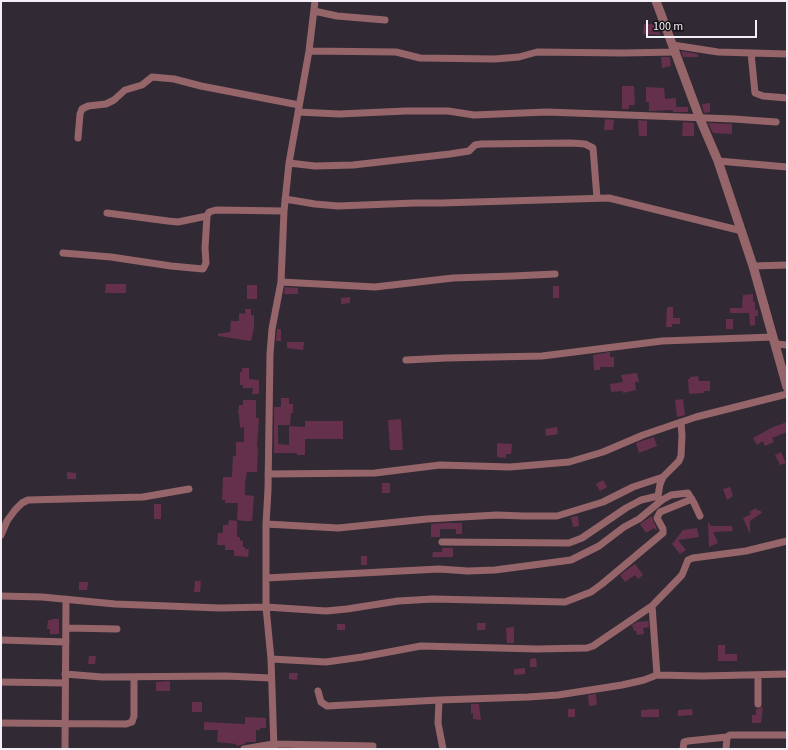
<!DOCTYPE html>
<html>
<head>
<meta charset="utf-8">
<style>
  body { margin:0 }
  #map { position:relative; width:788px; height:750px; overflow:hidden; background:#312a34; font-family:"Source Sans 3",sans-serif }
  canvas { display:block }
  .frame { position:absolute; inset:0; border:2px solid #f4eff6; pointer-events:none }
  .scale { position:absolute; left:646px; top:20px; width:111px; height:18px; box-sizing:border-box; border:2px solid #f4eff6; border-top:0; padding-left:5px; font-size:12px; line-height:14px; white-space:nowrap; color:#f4eff6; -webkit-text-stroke:3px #171418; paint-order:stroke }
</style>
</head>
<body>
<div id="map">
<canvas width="788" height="750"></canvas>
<div class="frame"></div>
<div class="scale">100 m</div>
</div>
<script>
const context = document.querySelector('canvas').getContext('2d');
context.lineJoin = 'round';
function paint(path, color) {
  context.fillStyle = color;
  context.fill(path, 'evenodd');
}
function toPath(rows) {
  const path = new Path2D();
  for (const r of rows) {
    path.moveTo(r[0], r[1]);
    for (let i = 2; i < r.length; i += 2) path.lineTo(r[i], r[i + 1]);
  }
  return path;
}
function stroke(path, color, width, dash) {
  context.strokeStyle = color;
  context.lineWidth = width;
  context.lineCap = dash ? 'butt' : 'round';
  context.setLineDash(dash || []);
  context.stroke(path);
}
paint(toPath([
  [644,24,658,24,660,35,643,34],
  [681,51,698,54,698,57,683,57],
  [661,57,670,57,671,66,662,68],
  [622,86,634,86,635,105,629,105,629,109,622,109],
  [646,87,664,88,665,99,676,98,676,107,688,107,688,112,673,112,673,110,649,111,649,102,646,102],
  [710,103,710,112,704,113,702,104],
  [605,119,614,120,613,130,604,130],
  [638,120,647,121,647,136,639,136],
  [683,122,694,123,694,136,682,136],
  [708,123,732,124,732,134,713,133],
  [106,284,126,284,126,293,105,293],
  [247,285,257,285,257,299,247,299],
  [553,286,559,286,559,298,553,298],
  [285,287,298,288,298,294,284,294],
  [753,294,753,302,755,302,755,310,758,310,758,316,755,316,755,325,750,326,749,313,730,313,730,308,742,308,743,295],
  [350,297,350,303,341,304,341,298],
  [667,307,673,307,673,318,680,318,680,324,672,324,672,327,666,327],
  [245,309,251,309,251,315,254,315,254,328,251,341,218,336,218,334,230,332,231,321,239,321,239,313,245,314],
  [726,319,733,319,733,329,726,329],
  [277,329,281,329,281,341,276,341],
  [287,342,304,342,303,350,287,348],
  [610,352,610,357,614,357,614,367,600,367,600,370,594,370,593,355],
  [242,368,249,368,249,379,259,380,259,394,252,394,253,388,243,388,243,385,240,385,240,372,242,372],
  [637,373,639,382,635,382,636,390,623,393,622,391,611,392,610,384,623,382,621,375],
  [698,376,699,381,710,381,710,391,704,391,704,393,689,394,688,379,690,379,690,377],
  [281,398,289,398,289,404,293,404,293,413,291,413,290,425,278,425,278,444,289,445,289,426,305,427,305,421,343,421,343,439,305,439,305,455,297,455,297,453,274,453,274,407,281,407],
  [683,399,685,415,677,417,675,400],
  [243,400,256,400,256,418,259,418,257,447,258,447,257,472,247,472,245,483,245,495,254,496,252,521,244,521,237,520,238,503,225,503,225,500,222,500,223,477,232,477,233,456,236,456,236,442,244,442,244,427,240,428,239,414,238,414,239,405,243,405],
  [401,419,403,450,390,450,388,420],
  [787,422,787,432,772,438,774,442,765,446,763,441,757,445,753,438,773,427],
  [557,427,558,434,546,436,545,429],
  [654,437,657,446,639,453,636,443],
  [497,443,512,444,511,454,506,454,506,458,497,457],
  [781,452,786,463,780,465,775,455],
  [67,472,76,473,76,479,67,479],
  [603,480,607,487,600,491,596,484],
  [382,483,390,483,390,493,382,493],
  [730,487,733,496,727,500,723,489],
  [154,504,161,504,161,519,154,519],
  [756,508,758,511,760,510,762,513,750,521,750,534,743,518,751,514,749,512],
  [578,516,579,526,573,527,571,517],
  [652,516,653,520,657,529,655,530,654,528,646,533,640,524],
  [229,520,237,521,237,537,240,537,240,540,243,541,243,547,245,547,245,549,249,549,248,557,234,556,234,550,225,550,225,545,217,545,218,533,223,533,223,525,228,525],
  [708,522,711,526,732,526,733,531,713,532,718,543,709,547],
  [445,523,462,523,462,534,456,534,456,529,440,529,440,537,431,537,431,524],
  [697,528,699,537,678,540,686,550,680,554,672,544,683,530],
  [442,548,453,548,453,557,432,557,433,552,442,552],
  [361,556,367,556,367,565,361,565],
  [635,564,643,575,638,579,635,575,625,582,620,575],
  [195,581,201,581,200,592,194,592],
  [79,582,88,582,87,590,79,590],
  [52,619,59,619,59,634,50,634,50,629,47,629,48,620,52,620],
  [648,621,649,627,643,628,644,634,637,635,636,631,634,631,632,625,637,622],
  [477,623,486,623,485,630,477,630],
  [337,624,345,624,345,630,337,630],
  [514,627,514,643,507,643,506,628],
  [718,645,725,645,725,654,737,654,737,661,718,661],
  [89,656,96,656,95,664,88,664],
  [536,658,537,667,530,667,530,659],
  [525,668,525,674,514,675,514,669],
  [289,673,298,673,297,680,289,679],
  [170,681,170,691,156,691,156,682],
  [596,694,597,705,589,706,588,695],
  [192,702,202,702,202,712,192,712],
  [471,704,479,704,481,720,473,719,473,713,471,714],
  [763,707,761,723,752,723,752,715,756,715,756,709,760,708],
  [568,709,575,709,575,717,568,717],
  [659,709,659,717,641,717,641,710],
  [692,709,693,715,678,716,678,710],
  [245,717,266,718,266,728,260,728,260,730,256,730,256,742,245,742,245,744,236,746,236,744,217,742,218,730,204,730,204,722,245,724]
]), '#65304b');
stroke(toPath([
  [314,11,337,16,385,20],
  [673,45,718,52,787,54],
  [309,51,396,52,420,58,495,59,519,57,537,52,622,53,676,52],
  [751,53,755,93,763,96,787,98],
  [298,112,339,114,406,111,448,111,474,115,547,112,734,119,776,122],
  [78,138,80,114,82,109,88,106,106,104,114,100,125,90,142,85,152,77,174,79,201,86,299,105],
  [718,161,787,167],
  [289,163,315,166,353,165,450,154,469,151,475,145,481,144,571,143,585,144,593,148,597,198],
  [285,199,315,204,338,206,415,203,441,203,609,198,742,231],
  [107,213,168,221,178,222,207,216],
  [63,253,111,257,171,266,203,269,206,263,205,248,207,216,209,212,216,210,284,211],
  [753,266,787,265],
  [281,282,375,287,453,278,513,276,555,274],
  [776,344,787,345],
  [406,360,446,358,542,356,662,341,773,337],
  [268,474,375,473,440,465,510,467,569,462,603,452,643,435,696,417,787,394],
  [659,501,658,496,660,484,663,477,679,461,681,456,682,436,681,422],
  [266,524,338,528,427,519,497,515,523,516,557,516,603,502,633,487,663,477],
  [1,535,7,521,15,510,22,503,28,500,143,497,189,489],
  [787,541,746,551,693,558,688,560,682,575,652,606,657,675,702,676,787,674],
  [442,542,569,543,582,538,626,508,641,500,658,496],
  [266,578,439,569,468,571,495,570,571,560,599,546,624,527,639,519,662,500,671,495,688,493,694,503,700,516],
  [1,596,42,597,115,604,220,608,266,607,326,611,347,609,398,601,433,599,565,602,591,592,602,584,663,533,663,529,657,518,660,512,692,499],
  [66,628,117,629],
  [1,640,66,642],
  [271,659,326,662,362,657,421,646,537,649,587,648,593,646,652,606],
  [65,674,102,677,226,676,271,678],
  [1,682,65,683],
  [318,691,321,702,327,706,439,700,528,697,558,695,622,685,644,680,657,675],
  [439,700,438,723,443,749],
  [758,704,758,675],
  [1,723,126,724,132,722,134,716,134,677],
  [65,749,66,599],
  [244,749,273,744,373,746],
  [274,749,271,659,266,607,266,524,268,490,270,354,272,329,281,282,284,211,289,163,309,51,315,1],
  [683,749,684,742,688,741,727,737],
  [726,749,727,737,730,735,787,735]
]), '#96656a', 7);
stroke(toPath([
  [656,1,700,119,718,161,753,266,787,387]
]), '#96656a', 9);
</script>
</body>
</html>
